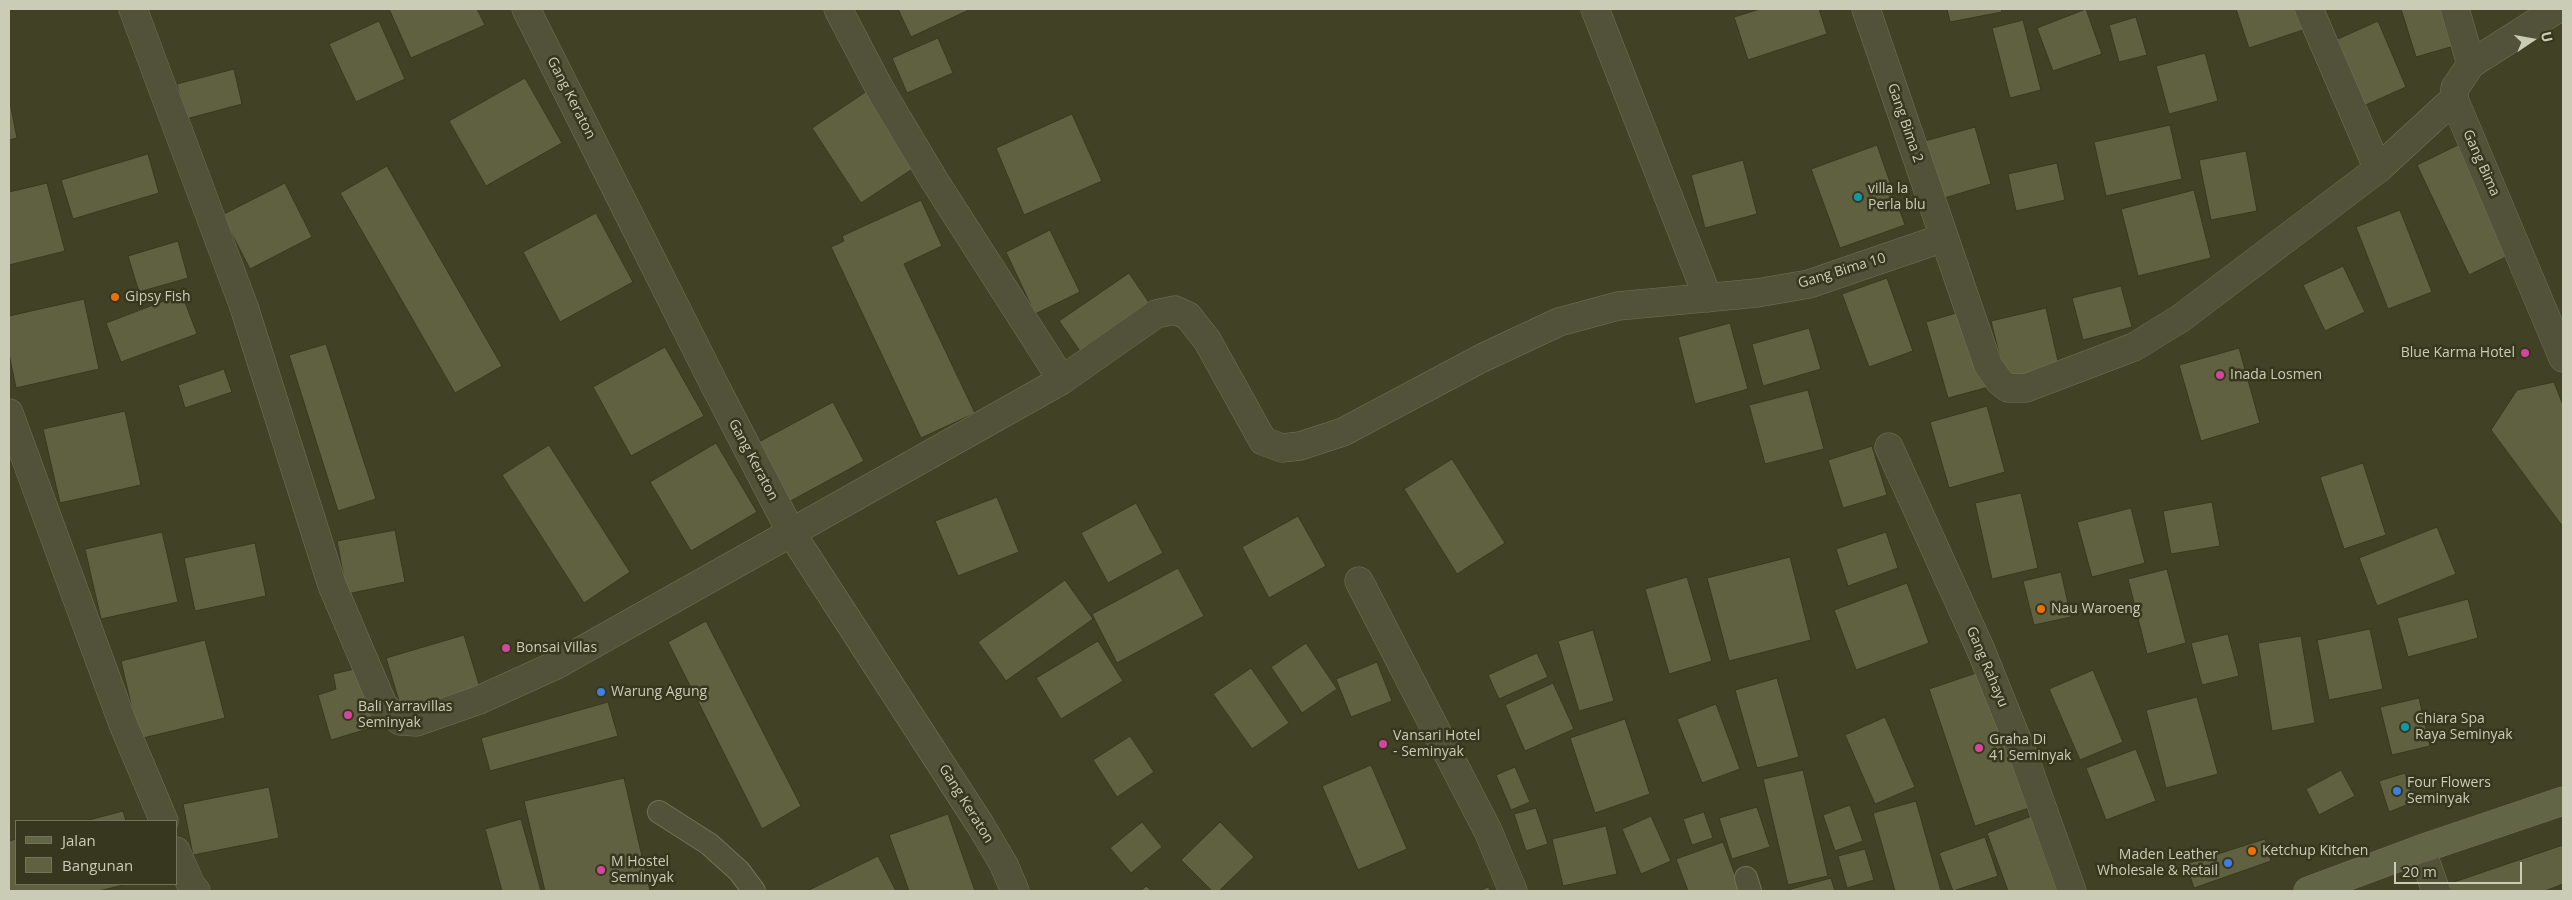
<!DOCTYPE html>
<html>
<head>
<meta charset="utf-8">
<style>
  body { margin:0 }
  #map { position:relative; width:2572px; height:900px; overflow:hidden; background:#414225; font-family:"Open Sans",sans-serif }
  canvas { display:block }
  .frame { position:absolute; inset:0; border:10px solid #caccb6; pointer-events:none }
  .legend { position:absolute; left:15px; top:820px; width:162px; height:65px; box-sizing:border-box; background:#36371e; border:1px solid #71735b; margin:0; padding:6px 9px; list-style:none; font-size:15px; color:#caccb6 }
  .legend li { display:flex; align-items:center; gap:10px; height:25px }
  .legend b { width:25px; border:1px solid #71735b }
  .north { position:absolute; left:2507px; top:15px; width:50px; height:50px; -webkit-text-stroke:4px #36371e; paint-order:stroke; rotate:78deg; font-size:14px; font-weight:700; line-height:20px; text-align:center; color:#caccb6 }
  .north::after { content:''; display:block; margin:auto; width:18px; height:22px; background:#caccb6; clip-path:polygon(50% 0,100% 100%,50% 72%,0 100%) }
  .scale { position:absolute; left:2394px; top:862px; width:128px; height:22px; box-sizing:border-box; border:2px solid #caccb6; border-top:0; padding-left:6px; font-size:15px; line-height:18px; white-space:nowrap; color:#caccb6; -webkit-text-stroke:4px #36371e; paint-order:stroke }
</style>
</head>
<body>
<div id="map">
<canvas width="2572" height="900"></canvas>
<div class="frame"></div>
<ul class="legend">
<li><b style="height:6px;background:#636547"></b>Jalan</li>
<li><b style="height:14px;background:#606141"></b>Bangunan</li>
</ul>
<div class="north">U</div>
<div class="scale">20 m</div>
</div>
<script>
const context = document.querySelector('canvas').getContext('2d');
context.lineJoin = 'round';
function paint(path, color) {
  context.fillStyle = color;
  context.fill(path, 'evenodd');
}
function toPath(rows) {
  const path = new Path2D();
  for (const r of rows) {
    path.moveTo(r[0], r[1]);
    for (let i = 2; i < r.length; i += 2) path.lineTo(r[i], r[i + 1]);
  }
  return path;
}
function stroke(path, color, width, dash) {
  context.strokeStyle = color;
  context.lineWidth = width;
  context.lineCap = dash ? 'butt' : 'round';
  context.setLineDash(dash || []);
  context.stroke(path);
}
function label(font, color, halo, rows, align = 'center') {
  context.font = font + ' "Open Sans",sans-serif';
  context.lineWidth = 5;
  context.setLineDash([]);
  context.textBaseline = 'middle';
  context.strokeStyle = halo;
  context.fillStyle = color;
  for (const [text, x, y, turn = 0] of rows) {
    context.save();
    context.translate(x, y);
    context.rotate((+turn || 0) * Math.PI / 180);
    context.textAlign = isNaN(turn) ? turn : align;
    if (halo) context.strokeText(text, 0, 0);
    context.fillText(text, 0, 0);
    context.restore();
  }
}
const building = toPath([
  [389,9,477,9,485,25,411,58,389,9],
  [898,9,971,9,911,37,898,9],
  [1760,9,1819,9,1827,34,1748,60,1734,17,1760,9],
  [1947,9,2001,9,2002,12,1950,22,1947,9],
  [2086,9,2102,54,2053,71,2037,28,2086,9],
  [2236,9,2296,9,2303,30,2249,48,2236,9],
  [2401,9,2451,9,2461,44,2416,57,2401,9],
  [2136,17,2147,55,2119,62,2109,25,2136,17],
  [2023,20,2041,90,2010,98,1992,28,2023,20],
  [379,21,405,79,356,102,329,44,379,21],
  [2378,21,2406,87,2359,108,2331,42,2378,21],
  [938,38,953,73,907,93,892,58,938,38],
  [2205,53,2218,101,2169,114,2156,66,2205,53],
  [234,69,242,104,186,119,177,84,234,69],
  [525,78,562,143,486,186,449,121,525,78],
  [867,91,917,166,861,203,812,128,867,91],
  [9,97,17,138,9,140,9,97],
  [1072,114,1102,181,1024,215,996,148,1072,114],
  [2170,125,2182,179,2106,196,2094,142,2170,125],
  [1975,127,1991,184,1941,199,1925,141,1975,127],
  [2462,143,2514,253,2469,275,2417,165,2462,143],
  [1877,145,1905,225,1840,248,1811,169,1877,145],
  [2246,151,2257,211,2211,220,2199,160,2246,151],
  [148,154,159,193,73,219,61,180,148,154],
  [1743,160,1757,214,1705,228,1691,175,1743,160],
  [2057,163,2065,200,2016,211,2008,174,2057,163],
  [387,166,502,366,455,393,340,193,387,166],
  [47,183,65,251,9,265,9,192,47,183],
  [285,183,312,237,250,269,222,215,285,183],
  [2194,190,2211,258,2138,276,2121,209,2194,190],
  [921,200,942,246,904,264,975,413,921,438,831,247,844,241,842,236,921,200],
  [2400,210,2432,292,2388,309,2356,227,2400,210],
  [596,213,633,282,560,322,523,252,596,213],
  [1050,230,1080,292,1035,314,1006,252,1050,230],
  [178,241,188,278,139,292,128,256,178,241],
  [2343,266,2365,312,2325,331,2303,285,2343,266],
  [1129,273,1150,304,1080,351,1059,321,1129,273],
  [1887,278,1913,351,1869,367,1842,294,1887,278],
  [2121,286,2132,327,2083,340,2072,298,2121,286],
  [182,294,197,334,121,362,106,323,182,294],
  [84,299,99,369,16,388,9,354,9,316,84,299],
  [2046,308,2060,370,2006,382,1991,321,2046,308],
  [1966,310,1989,387,1948,398,1926,322,1966,310],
  [1730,323,1748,389,1695,404,1678,337,1730,323],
  [1809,328,1821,369,1763,386,1752,344,1809,328],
  [326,344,376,499,338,511,289,355,326,344],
  [665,347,704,416,631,456,593,387,665,347],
  [2239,348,2260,423,2201,441,2179,365,2239,348],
  [224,369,232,392,185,408,178,385,224,369],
  [2554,382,2563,405,2563,527,2491,430,2517,390,2554,382],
  [1808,390,1824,449,1765,464,1749,405,1808,390],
  [833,402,864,461,787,503,755,444,833,402],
  [1987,406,2005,472,1949,488,1930,422,1987,406],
  [125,411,141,485,60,503,43,429,125,411],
  [716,443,757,512,691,551,650,482,716,443],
  [549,445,630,572,584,603,502,475,549,445],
  [1872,446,1887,495,1843,508,1828,460,1872,446],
  [1452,459,1505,543,1457,574,1404,489,1452,459],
  [2363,463,2386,535,2344,549,2320,477,2363,463],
  [2021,493,2038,568,1992,579,1975,503,2021,493],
  [997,497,1019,552,958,576,935,521,997,497],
  [2212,502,2220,546,2171,554,2163,511,2212,502],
  [1136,503,1163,553,1108,583,1081,533,1136,503],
  [2131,508,2145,563,2092,577,2077,522,2131,508],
  [1298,516,1326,566,1269,598,1242,547,1298,516],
  [2437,527,2456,574,2377,606,2359,558,2437,527],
  [395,530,405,582,347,594,337,541,395,530],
  [162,532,178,602,101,619,85,549,162,532],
  [1886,532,1898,568,1848,586,1836,549,1886,532],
  [255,543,266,596,195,611,184,558,255,543],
  [1790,557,1811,640,1729,661,1707,578,1790,557],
  [1178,568,1204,616,1117,663,1092,614,1178,568],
  [2167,569,2186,643,2147,654,2128,579,2167,569],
  [2061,572,2071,617,2034,625,2023,581,2061,572],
  [1687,577,1712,661,1669,674,1645,589,1687,577],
  [1065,580,1093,619,1006,681,978,642,1065,580],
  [1907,583,1929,643,1856,670,1834,610,1907,583],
  [2468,599,2478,638,2408,657,2397,618,2468,599],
  [706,621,801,806,762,829,668,642,706,621],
  [2370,629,2383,689,2329,700,2317,640,2370,629],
  [1593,630,1614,701,1579,711,1558,641,1593,630],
  [2228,634,2239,676,2202,685,2191,643,2228,634],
  [464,635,481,691,403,714,386,658,464,635],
  [2301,636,2315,723,2272,731,2258,643,2301,636],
  [205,640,225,718,139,739,121,661,205,640],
  [1098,641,1123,681,1061,719,1036,678,1098,641],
  [1306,643,1337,689,1302,713,1271,667,1306,643],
  [1537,653,1548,677,1499,699,1488,675,1537,653],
  [1377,662,1392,701,1351,717,1336,679,1377,662],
  [359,668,370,703,374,727,331,740,318,695,336,689,333,674,359,668],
  [1251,668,1289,723,1252,749,1213,694,1251,668],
  [2093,670,2123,742,2080,760,2049,689,2093,670],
  [1982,671,2029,808,1975,826,1929,689,1982,671],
  [1777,678,1799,757,1757,768,1735,690,1777,678],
  [1553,683,1574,729,1525,751,1505,705,1553,683],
  [2197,697,2218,774,2166,788,2146,710,2197,697],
  [2419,698,2430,746,2392,755,2380,707,2419,698],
  [608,702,618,736,490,771,481,738,608,702],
  [1716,704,1740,769,1702,783,1677,719,1716,704],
  [1885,717,1915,787,1875,804,1845,735,1885,717],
  [1625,719,1650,794,1595,813,1570,738,1625,719],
  [1130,736,1154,772,1117,797,1093,760,1130,736],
  [2136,749,2156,801,2106,820,2086,768,2136,749],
  [1371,765,1407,849,1358,870,1322,786,1371,765],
  [1515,767,1530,802,1511,810,1496,775,1515,767],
  [1803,770,1828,876,1788,885,1763,779,1803,770],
  [2341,770,2355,796,2319,815,2306,789,2341,770],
  [2405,773,2414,802,2389,812,2379,781,2405,773],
  [624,778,650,891,545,891,524,801,624,778],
  [269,787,279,838,193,855,183,804,269,787],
  [1916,801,1941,891,1895,891,1873,813,1916,801],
  [1850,805,1863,841,1835,851,1823,815,1850,805],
  [1757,807,1770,847,1732,859,1719,818,1757,807],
  [1536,808,1548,844,1526,851,1514,814,1536,808],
  [123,811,126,821,85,821,123,811],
  [1704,812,1713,838,1692,845,1683,819,1704,812],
  [948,814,975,891,909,891,889,835,948,814],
  [2037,814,2065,891,2008,891,1987,833,2037,814],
  [1651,816,1671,861,1641,874,1622,829,1651,816],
  [521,819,541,891,502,891,485,829,521,819],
  [1142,822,1162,847,1131,873,1110,848,1142,822],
  [1220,822,1254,857,1219,891,1212,891,1181,860,1220,822],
  [1606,826,1617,874,1563,886,1552,839,1606,826],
  [1985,837,1998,876,1953,891,1939,853,1985,837],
  [16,839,16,884,127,884,99,891,9,891,9,841,16,839],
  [2265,839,2271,861,2194,888,2186,864,2265,839],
  [1723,842,1741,891,1688,891,1676,859,1723,842],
  [2563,845,2563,884,2545,891,2451,891,2448,884,2563,845],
  [1865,849,1874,880,1847,888,1838,856,1865,849],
  [878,856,896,891,807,891,878,856],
  [1831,878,1835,891,1784,891,1831,878],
  [1146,886,1152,891,1141,891,1146,886],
  [1488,887,1491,891,1479,891,1488,887]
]);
paint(building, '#606141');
stroke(building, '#383920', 1);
const service = toPath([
  [659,812,709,844,739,871,754,891],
  [1746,878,1750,891]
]);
const minor = toPath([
  [133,9,244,307,332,585,383,705,400,721,416,722,479,700,556,665,1062,380,1156,314,1175,310,1188,316,1207,340,1263,441,1282,448,1300,446,1343,432,1482,358,1559,322,1618,306,1757,293,1809,284,1943,238],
  [526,9,714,384,792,534,981,826,1004,865,1015,891],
  [838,9,881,91,934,180,1062,380],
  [1595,9,1708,298],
  [1866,9,1988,365,2000,382,2008,388,2026,388,2134,347,2181,318,2378,169,2454,99],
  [2309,9,2378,169],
  [2455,9,2471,64],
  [2557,9,2471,64,2455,88,2454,99,2563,358],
  [9,413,123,724,164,821],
  [1889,447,1980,648,2026,762,2072,891],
  [1359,581,1488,831,1513,891],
  [2421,849,2436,891],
  [176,851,191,885,196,891]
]);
const secondary = toPath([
  [2308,891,2421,849,2563,801]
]);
stroke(service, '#71725a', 24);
stroke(minor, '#71725a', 29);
stroke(secondary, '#71725a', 29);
stroke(service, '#515239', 22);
stroke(minor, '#515239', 28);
stroke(secondary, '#636547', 28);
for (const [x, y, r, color] of [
  [1858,197,5,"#0f9aa8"],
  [115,297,5,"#e8710a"],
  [2525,353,5,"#d1479c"],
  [2220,375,5,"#d1479c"],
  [2041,609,5,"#e8710a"],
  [506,648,5,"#d1479c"],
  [601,692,5,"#3f7fe0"],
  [348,715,5,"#d1479c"],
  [2405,727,5,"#0f9aa8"],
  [1383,744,5,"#d1479c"],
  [1979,748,5,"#d1479c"],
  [2397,791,5,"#3f7fe0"],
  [2252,851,5,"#e8710a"],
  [2228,863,5,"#3f7fe0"],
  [601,870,5,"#d1479c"]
]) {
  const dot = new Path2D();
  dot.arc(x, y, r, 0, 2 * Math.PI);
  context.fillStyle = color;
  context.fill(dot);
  stroke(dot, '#36371e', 2);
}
label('14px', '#caccb6', '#36371e', [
  ["Gang Keraton",571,98,63],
  ["Gang Bima 2",1905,123,71],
  ["Gang Bima",2481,163,66],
  ["Gang Bima 10",1842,271,-17],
  ["Gang Keraton",753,460,62],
  ["Gang Rahayu",1987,667,67],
  ["Gang Keraton",966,804,58]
]);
label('14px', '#caccb6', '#36371e', [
  ["villa la",1868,189],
  ["Perla blu",1868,205],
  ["Gipsy Fish",125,297],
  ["Blue Karma Hotel",2515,353,"right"],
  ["Inada Losmen",2230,375],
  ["Nau Waroeng",2051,609],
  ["Bonsai Villas",516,648],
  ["Warung Agung",611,692],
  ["Bali Yarravillas",358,707],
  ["Seminyak",358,723],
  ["Chiara Spa",2415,719],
  ["Raya Seminyak",2415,735],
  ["Vansari Hotel",1393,736],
  ["- Seminyak",1393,752],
  ["Graha Di",1989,740],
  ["41 Seminyak",1989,756],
  ["Four Flowers",2407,783],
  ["Seminyak",2407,799],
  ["Ketchup Kitchen",2262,851],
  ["Maden Leather",2218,855,"right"],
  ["Wholesale & Retail",2218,871,"right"],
  ["M Hostel",611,862],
  ["Seminyak",611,878]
], 'left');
</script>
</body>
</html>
